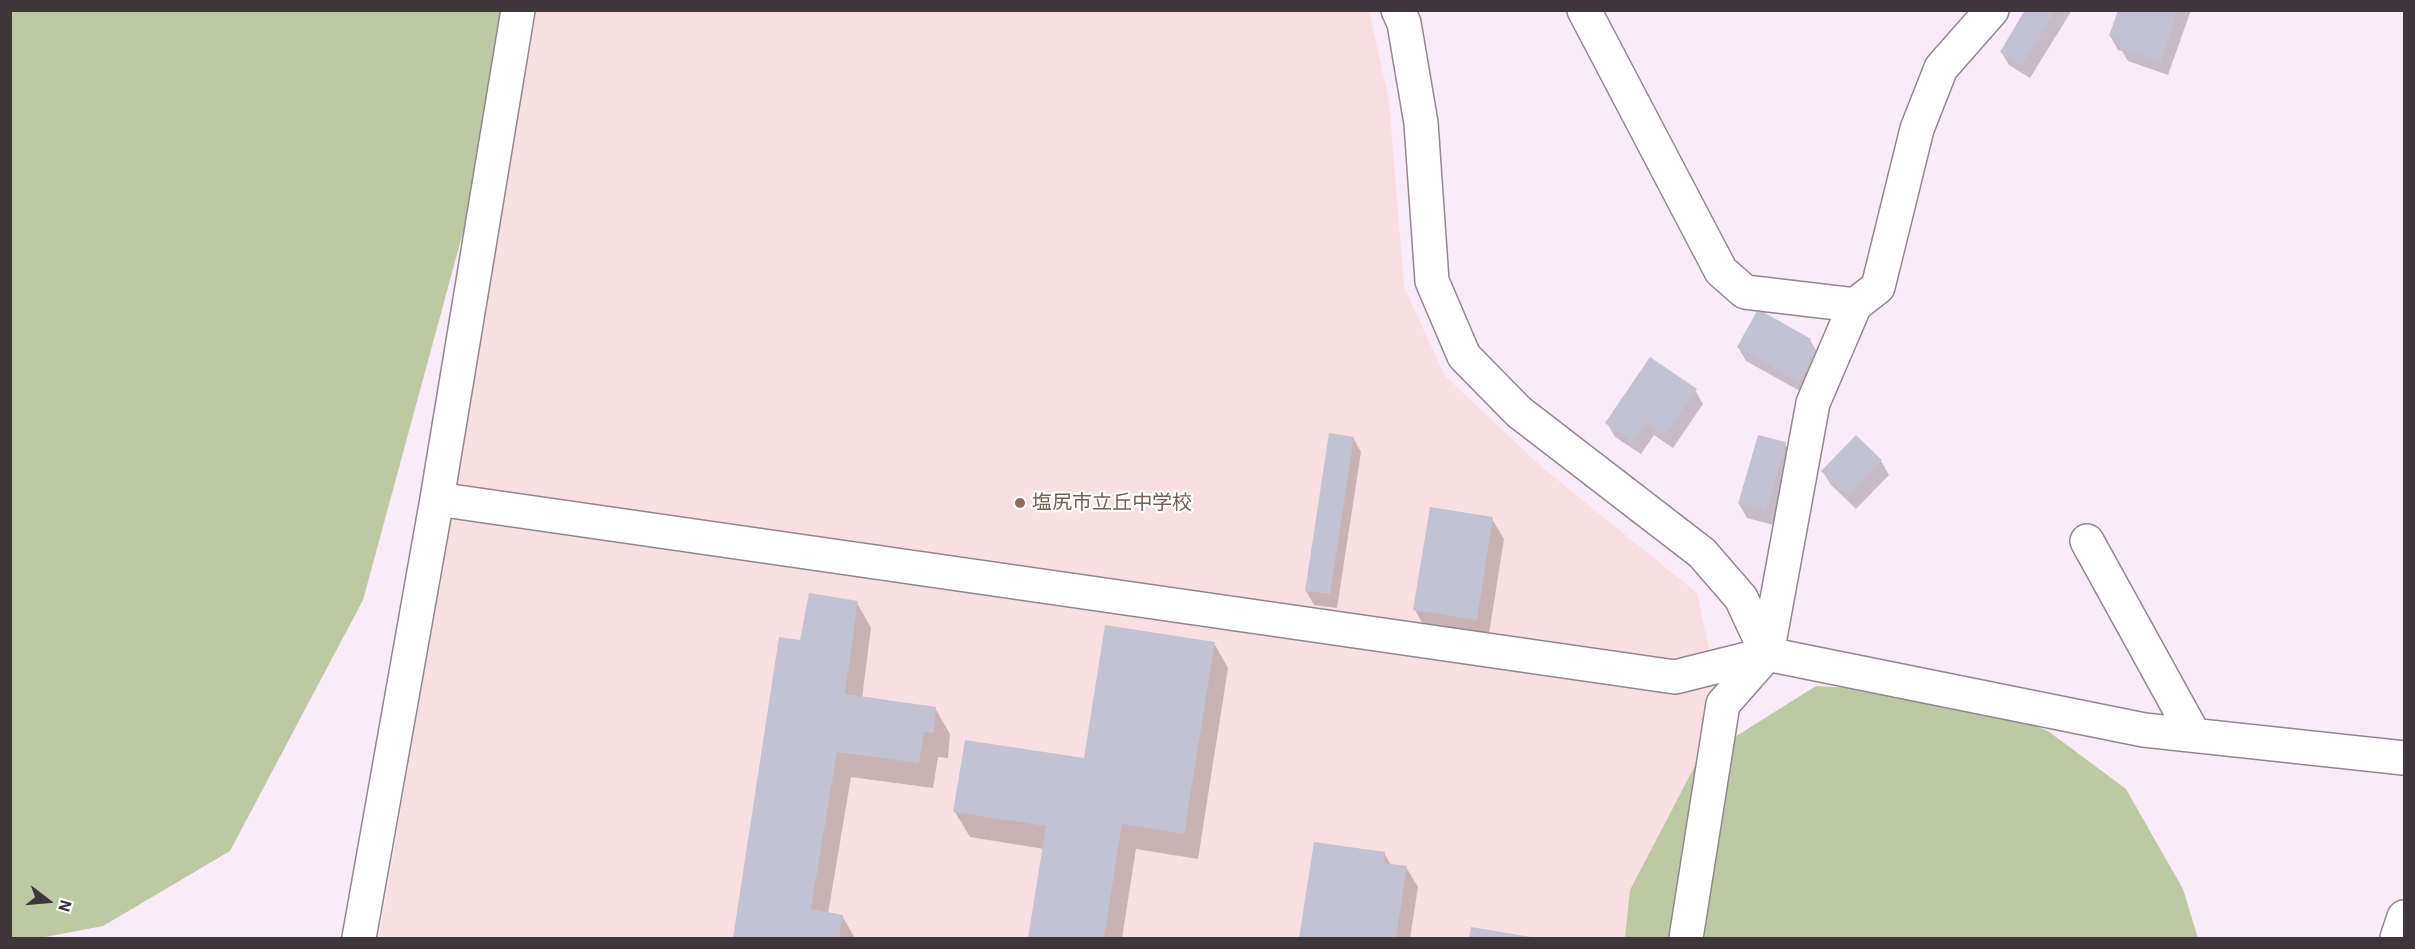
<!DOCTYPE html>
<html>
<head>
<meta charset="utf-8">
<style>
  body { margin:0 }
  #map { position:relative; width:2415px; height:949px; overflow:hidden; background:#f9ebf8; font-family:"IBM Plex Sans",sans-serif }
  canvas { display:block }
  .frame { position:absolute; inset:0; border:12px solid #3d373c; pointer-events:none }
  .north { position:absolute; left:18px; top:871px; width:60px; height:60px; -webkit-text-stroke:4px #fefefe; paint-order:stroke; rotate:106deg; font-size:16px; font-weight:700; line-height:24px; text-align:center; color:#3d373c }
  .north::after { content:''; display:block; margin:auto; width:21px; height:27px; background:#3d373c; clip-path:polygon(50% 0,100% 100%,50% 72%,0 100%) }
</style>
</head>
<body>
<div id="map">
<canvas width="2415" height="949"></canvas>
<div class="frame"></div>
<div class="north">N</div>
</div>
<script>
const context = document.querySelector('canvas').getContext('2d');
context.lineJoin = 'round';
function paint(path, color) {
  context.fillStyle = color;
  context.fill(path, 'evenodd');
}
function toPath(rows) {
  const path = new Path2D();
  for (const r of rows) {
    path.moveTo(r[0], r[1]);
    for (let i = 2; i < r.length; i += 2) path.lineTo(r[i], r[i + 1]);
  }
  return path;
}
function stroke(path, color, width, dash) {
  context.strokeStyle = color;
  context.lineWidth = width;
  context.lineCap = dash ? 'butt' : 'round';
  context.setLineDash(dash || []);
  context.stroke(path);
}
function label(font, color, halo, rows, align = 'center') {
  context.font = font + ' "IBM Plex Sans","Noto Sans JP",sans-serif';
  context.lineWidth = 4.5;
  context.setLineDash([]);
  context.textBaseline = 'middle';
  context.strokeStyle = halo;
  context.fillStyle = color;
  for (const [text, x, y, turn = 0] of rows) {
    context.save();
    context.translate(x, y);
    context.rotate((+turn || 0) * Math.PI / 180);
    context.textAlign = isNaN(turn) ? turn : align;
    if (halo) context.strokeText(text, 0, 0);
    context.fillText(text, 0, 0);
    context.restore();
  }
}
paint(toPath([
  [533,11,1369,11,1389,100,1404,287,1445,376,1544,469,1697,593,1717,686,1682,938,379,938,447,538]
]), '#fadfe2');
paint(toPath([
  [10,11,500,11,469,210,363,600,230,851,103,926,40,938,10,938],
  [1816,686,1955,694,2048,731,2126,789,2183,889,2198,938,1625,938,1630,890,1698,760]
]), '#bcc9a2');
paint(toPath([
  [2027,10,2072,10,2030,78,2009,65,2001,52],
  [2119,10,2191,10,2168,75,2128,61,2122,51,2118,50,2110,36],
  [1810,340,1818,354,1807,395,1746,361,1738,347],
  [1695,390,1703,404,1673,448,1654,435,1641,454,1615,437,1607,423],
  [1856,437,1881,461,1889,475,1856,509,1831,485,1823,472],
  [1353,438,1361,452,1337,608,1314,605,1306,591],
  [1785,444,1793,457,1774,525,1747,518,1739,504],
  [1492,519,1504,539,1488,640,1426,630,1415,610],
  [857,603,871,628,862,698,935,708,950,734,948,758,938,757,933,788,851,777,828,914,842,916,855,938,734,938,780,638,801,642],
  [1214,643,1228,668,1198,859,1136,849,1122,938,1030,938,1044,849,970,837,955,812,1085,760],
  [1315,844,1384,853,1391,865,1406,867,1418,887,1410,938,1301,938],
  [1472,929,1529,938,1471,938]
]), '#0003');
paint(toPath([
  [2025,10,2056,10,2022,65,2000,52],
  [2118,10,2178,10,2161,62,2118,47,2121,40,2109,36],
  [1758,309,1811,339,1807,345,1817,350,1799,382,1737,347],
  [1650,357,1697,389,1665,435,1646,422,1633,442,1605,423],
  [1329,433,1354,437,1330,594,1305,591],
  [1758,435,1786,442,1766,512,1738,504],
  [1856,435,1882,460,1848,496,1821,471],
  [1430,507,1493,517,1477,620,1413,610],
  [809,593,858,601,845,694,936,707,934,733,924,732,919,763,837,752,811,909,843,915,839,938,733,938,779,637,800,640],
  [1105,625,1215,642,1184,834,1122,824,1104,938,1028,938,1046,826,953,812,965,740,1084,758],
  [1314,842,1385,852,1384,863,1407,866,1396,938,1299,938],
  [1471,927,1531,937,1531,938,1469,938]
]), '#c2c2d2');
const minor = toPath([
  [1398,10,1404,23,1421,123,1432,281,1464,356,1519,412,1702,553,1741,598,1767,654],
  [1584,10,1721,271,1745,292,1855,305],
  [437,499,1675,677,1767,654,2144,730,2404,758],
  [2087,541,2194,735],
  [359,938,437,499,518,10],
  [1686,938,1723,704,1767,654,1813,403,1855,305,1878,287,1917,129,1941,68,1992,10]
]);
const major = toPath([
  [2397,938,2404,917]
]);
stroke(minor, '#938692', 36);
stroke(major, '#938692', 36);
stroke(minor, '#fff', 33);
stroke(major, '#fff', 33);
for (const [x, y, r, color] of [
  [1020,503,6,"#8d6e63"]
]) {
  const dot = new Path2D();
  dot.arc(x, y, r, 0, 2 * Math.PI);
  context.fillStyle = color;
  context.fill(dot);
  stroke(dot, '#fefefe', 2);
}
label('20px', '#785e54', '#fefefe', [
  ["塩尻市立丘中学校",1032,503]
], 'left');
</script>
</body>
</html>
